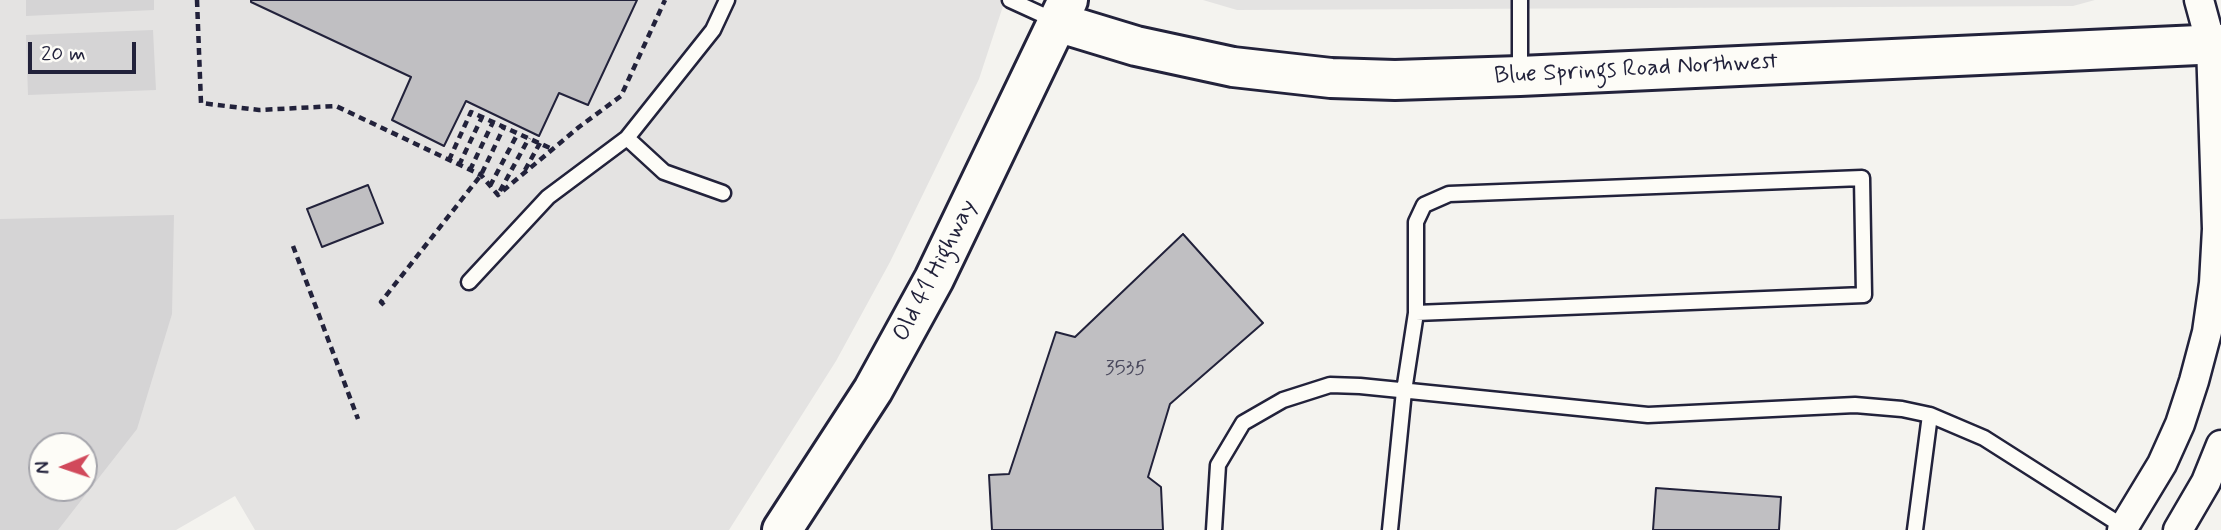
<!DOCTYPE html>
<html>
<head>
<meta charset="utf-8">
<style>
  body { margin:0 }
  #map { position:relative; width:2221px; height:530px; overflow:hidden; background:#f4f3ef; font-family:Mynerve,sans-serif }
  canvas { display:block }
  .north { position:absolute; left:28px; top:432px; width:70px; height:70px; box-sizing:border-box; background:#fdfcf7; border:2px solid #a5a5ac; border-radius:50%; rotate:268deg; font-size:19px; font-weight:700; line-height:28px; text-align:center; color:#22223b }
  .north::after { content:''; display:block; margin:auto; width:24px; height:32px; background:#d1495b; clip-path:polygon(50% 0,100% 100%,50% 72%,0 100%) }
  .scale { position:absolute; left:28px; top:42px; width:108px; height:32px; box-sizing:border-box; border:4px solid #22223b; border-top:0; padding-left:9px; font-size:21px; line-height:24px; white-space:nowrap; color:#22223b; -webkit-text-stroke:5px #fdfcf7; paint-order:stroke }
</style>
</head>
<body>
<div id="map">
<canvas width="2221" height="530"></canvas>
<div class="north">N</div>
<div class="scale">20 m</div>
</div>
<script>
const context = document.querySelector('canvas').getContext('2d');
context.lineJoin = 'round';
function paint(path, color) {
  context.fillStyle = color;
  context.fill(path, 'evenodd');
}
function toPath(rows) {
  const path = new Path2D();
  for (const r of rows) {
    path.moveTo(r[0], r[1]);
    for (let i = 2; i < r.length; i += 2) path.lineTo(r[i], r[i + 1]);
  }
  return path;
}
function stroke(path, color, width, dash) {
  context.strokeStyle = color;
  context.lineWidth = width;
  context.lineCap = dash ? 'butt' : 'round';
  context.setLineDash(dash || []);
  context.stroke(path);
}
function label(font, color, halo, rows, align = 'center') {
  context.font = font + ' Mynerve,sans-serif';
  context.lineWidth = 5;
  context.setLineDash([]);
  context.textBaseline = 'middle';
  context.strokeStyle = halo;
  context.fillStyle = color;
  for (const [text, x, y, turn = 0] of rows) {
    context.save();
    context.translate(x, y);
    context.rotate((+turn || 0) * Math.PI / 180);
    context.textAlign = isNaN(turn) ? turn : align;
    if (halo) context.strokeText(text, 0, 0);
    context.fillText(text, 0, 0);
    context.restore();
  }
}
paint(toPath([
  [0,0,1005,0,979,79,890,262,836,361,729,530,255,530,235,496,176,530,0,530],
  [42,446,84,446,84,488,42,488],
  [1203,0,2095,0,2073,6,1237,10]
]), '#e4e3e2');
paint(toPath([
  [26,0,154,0,154,10,26,16],
  [153,30,156,90,28,95,26,35],
  [174,215,172,314,137,429,58,530,0,530,0,219],
  [42,446,84,446,84,488,42,488]
]), '#d5d4d5');
const building = toPath([
  [251,0,637,0,588,105,559,93,539,136,466,101,444,146,392,120,411,77,251,2,251,0],
  [368,185,383,223,322,247,307,209,368,185],
  [1183,234,1263,323,1170,404,1148,477,1161,487,1163,530,992,530,989,475,1009,474,1056,332,1075,337,1183,234],
  [1656,488,1781,497,1779,530,1653,530,1656,488]
]);
paint(building, '#c0bfc2');
stroke(building, '#22223b', 2);
const lane = toPath([
  [1010,0,1056,21],
  [1520,0,1520,75],
  [627,138,664,172,723,193],
  [469,282,548,197,627,138,713,30,727,0],
  [1214,530,1218,465,1243,423,1283,400,1330,385,1360,386,1648,415,1855,405,1902,409,1930,415,1984,438,2127,529],
  [1390,530,1404,391,1416,313,1416,222,1424,205,1449,194,1862,178,1864,295,1416,313],
  [1915,530,1930,415]
]);
const street = toPath([
  [2122,530,2162,464,2180,424,2194,381,2207,332,2214,283,2217,229,2211,44,2199,0],
  [2178,530,2206,482,2221,445]
]);
const secondary = toPath([
  [1057,22,1136,46,1233,67,1331,78,1395,80,1520,76,2221,44],
  [782,530,873,390,934,279,1068,0]
]);
stroke(lane, '#22223b', 19);
stroke(street, '#22223b', 33);
stroke(secondary, '#22223b', 44);
stroke(toPath([
  [197,0,201,103,259,110,336,106,481,175,498,195,579,127,621,96,665,0],
  [449,160,471,112,552,149],
  [459,165,482,117],
  [470,170,493,122],
  [525,170,540,143],
  [490,186,518,133],
  [500,191,529,138],
  [293,246,358,419],
  [384,305,381,302,481,175,504,127]
]), '#22223b', 4.5, [7, 5]);
stroke(lane, '#fdfcf7', 14);
stroke(street, '#fdfcf7', 28);
stroke(secondary, '#fdfcf7', 38);
label('21px', '#4a495d', null, [
  ["3535",1126,370]
]);
label('24px', '#22223b', '#fdfcf7', [
  ["Blue Springs Road Northwest",1636,70,-3],
  ["Old 41 Highway",936,271,-63]
]);
</script>
</body>
</html>
